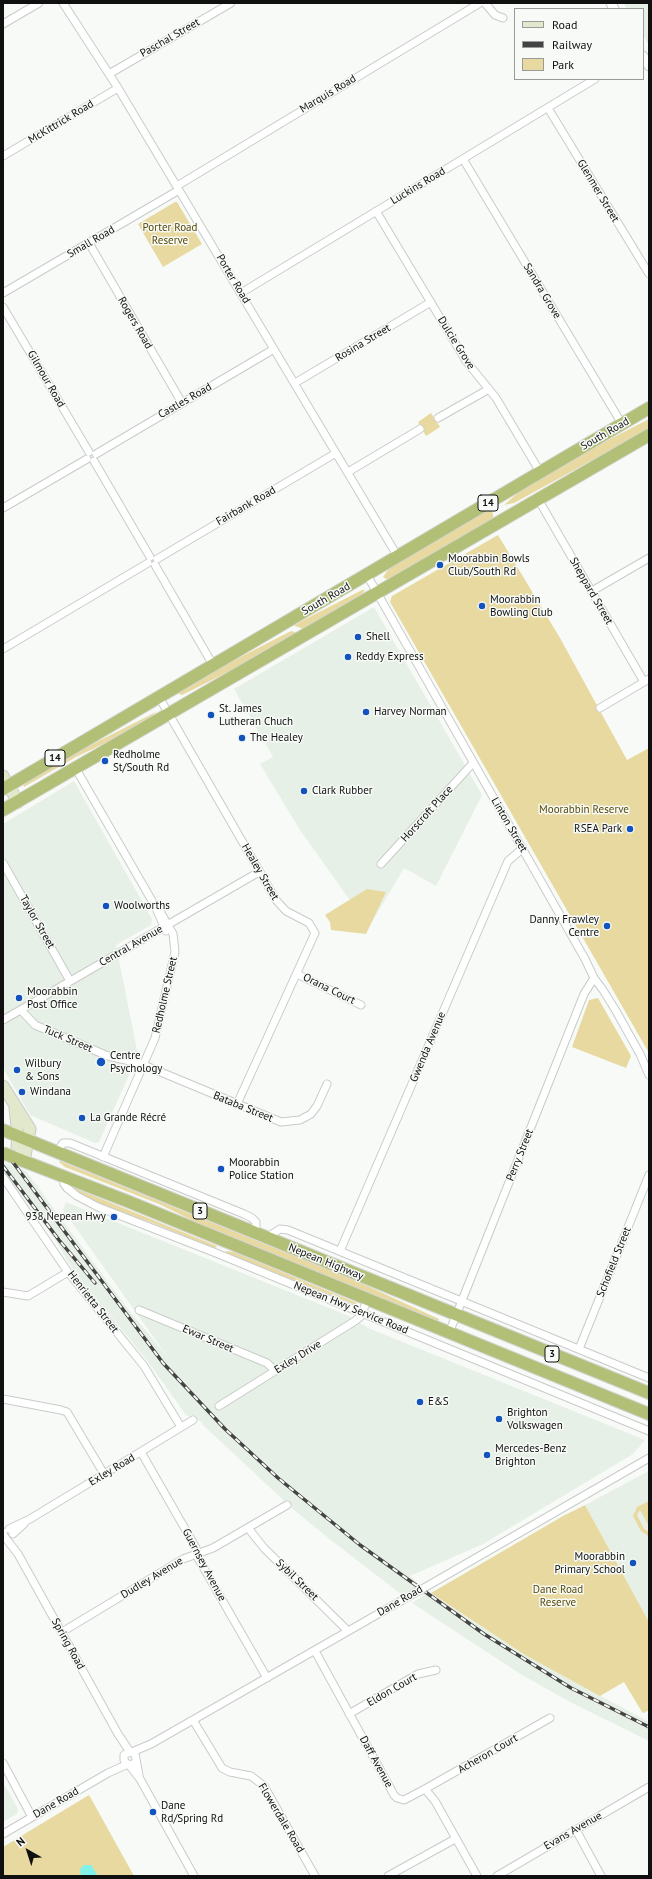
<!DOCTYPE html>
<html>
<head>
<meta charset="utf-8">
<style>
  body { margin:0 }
  #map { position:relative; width:652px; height:1879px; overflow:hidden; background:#f7faf6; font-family:"PT Sans",sans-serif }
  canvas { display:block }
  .frame { position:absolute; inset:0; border:4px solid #0f100f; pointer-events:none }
  .legend { position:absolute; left:514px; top:8px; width:130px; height:72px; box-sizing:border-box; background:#f7faf6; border:1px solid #9a9c9a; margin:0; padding:5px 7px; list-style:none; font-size:12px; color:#0f100f }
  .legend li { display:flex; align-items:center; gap:8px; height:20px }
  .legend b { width:20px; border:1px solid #9a9c9a }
  .north { position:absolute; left:8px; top:1831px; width:40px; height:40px; -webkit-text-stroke:3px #f7faf6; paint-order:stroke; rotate:321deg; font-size:11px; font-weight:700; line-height:16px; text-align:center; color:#0f100f }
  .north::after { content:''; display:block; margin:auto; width:14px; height:18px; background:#0f100f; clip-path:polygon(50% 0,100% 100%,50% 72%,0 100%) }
</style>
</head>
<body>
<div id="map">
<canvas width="652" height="1879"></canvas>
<div class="frame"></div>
<ul class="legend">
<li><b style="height:5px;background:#e2e8cc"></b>Road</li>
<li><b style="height:5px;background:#434443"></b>Railway</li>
<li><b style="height:11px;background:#e7d9a0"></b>Park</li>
</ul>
<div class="north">N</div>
</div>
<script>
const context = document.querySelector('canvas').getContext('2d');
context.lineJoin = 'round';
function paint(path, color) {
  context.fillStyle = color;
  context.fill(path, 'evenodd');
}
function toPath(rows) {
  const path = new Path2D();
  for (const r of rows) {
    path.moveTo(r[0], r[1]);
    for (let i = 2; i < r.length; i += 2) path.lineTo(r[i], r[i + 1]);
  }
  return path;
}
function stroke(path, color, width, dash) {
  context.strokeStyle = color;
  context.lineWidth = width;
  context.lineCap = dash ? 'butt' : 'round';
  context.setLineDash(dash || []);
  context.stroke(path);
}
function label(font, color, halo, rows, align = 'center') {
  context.font = font + ' "PT Sans",sans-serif';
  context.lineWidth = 3;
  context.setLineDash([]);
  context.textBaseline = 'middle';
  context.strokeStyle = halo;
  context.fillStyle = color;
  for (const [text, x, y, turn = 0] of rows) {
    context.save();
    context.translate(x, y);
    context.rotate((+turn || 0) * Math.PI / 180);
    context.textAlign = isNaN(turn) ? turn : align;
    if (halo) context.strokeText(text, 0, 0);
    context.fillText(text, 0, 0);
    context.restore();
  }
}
paint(toPath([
  [624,3,649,3,649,45,643,35,643,9,627,9],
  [374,607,482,795,436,886,404,868,369,927,300,830,260,764,273,757,234,689],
  [74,781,152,919,151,925,116,945,138,1055,99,1142,95,1143,30,1115,3,1068,3,824],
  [3,1162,26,1171,131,1313,167,1356,63,1210,66,1202,349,1316,368,1328,645,1440,633,1454,483,1544,410,1576,420,1585,402,1595,327,1537,293,1509,203,1425,202,1422,186,1415,146,1359,75,1273,54,1238,3,1170],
  [649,1471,649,1622,585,1505],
  [429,1592,525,1655,649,1722,649,1741,572,1703,522,1675,412,1603],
  [3,1782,18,1809,17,1814,3,1822]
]), '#e7f0e6');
paint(toPath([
  [175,202,177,202,202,244,163,267,138,224],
  [431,413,440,427,426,436,418,422],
  [649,419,649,429,514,503,504,505,521,490,593,448],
  [488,510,492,511,494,519,388,580,383,577,390,567],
  [498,535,560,638,627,760,649,748,649,1053,390,602,392,596],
  [362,590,365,590,362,594,304,629,295,626,294,625],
  [291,631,298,633,250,661,182,695,179,694,179,691,225,665],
  [156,712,148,720,124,734,76,757,24,787,23,784,67,757],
  [367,889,386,892,366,934,331,930,330,922,325,915],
  [598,998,631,1056,626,1068,572,1047,589,1000],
  [60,1161,361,1283,439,1319,438,1322,218,1233,159,1204,65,1167,59,1162],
  [67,1185,217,1246,216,1248,212,1247,150,1222,92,1203],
  [226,1251,234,1252,357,1303,356,1305,351,1303,225,1253],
  [649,1501,649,1526,640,1510,637,1515,644,1529,649,1532,648,1536,641,1531,633,1516,637,1507],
  [585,1505,649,1622,649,1710,644,1713,642,1712,624,1682,600,1696,525,1655,431,1593,563,1516],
  [89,1795,134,1876,3,1876,3,1847]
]), '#e7d9a0');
paint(toPath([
  [84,1865,91,1865,98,1876,81,1876,80,1869]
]), '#81f2ea');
const minor = toPath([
  [63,3,118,88,398,557],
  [485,3,495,15,503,18],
  [3,24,39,3],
  [109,74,231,3],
  [548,108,649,274],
  [3,156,118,88],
  [463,159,622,424],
  [177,186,480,3],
  [376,211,466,361,496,398,540,472],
  [89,243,182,403],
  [3,293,179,190],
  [241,293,595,79],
  [3,307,89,452],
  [295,383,431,302],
  [438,418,489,389],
  [96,454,274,349],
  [94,461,150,557],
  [348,472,420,429],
  [538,499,644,682],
  [3,508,87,459],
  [157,559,336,453],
  [155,565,213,665],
  [367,575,585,959,594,978,603,990,616,1011,640,1054,649,1075],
  [592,591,649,558],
  [3,649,148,563],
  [159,697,276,900,286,911,309,923,315,933,237,1104],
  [600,708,649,679],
  [76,769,155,906,166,931],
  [3,863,70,981],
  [381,864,473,763],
  [297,974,361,1005],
  [21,1010,35,1025,108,1056,139,1063,281,1122,300,1120,311,1114,317,1106,327,1084],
  [3,1020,259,872],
  [57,1152,63,1143,70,1143,244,1214,252,1218,256,1222,256,1234],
  [103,1157,155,1038,175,952,173,934,161,913,155,906],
  [3,1177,68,1272,144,1366,181,1427],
  [64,1177,64,1184,67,1188,77,1196,98,1207,216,1253,649,1431],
  [266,1238,280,1229,288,1230,649,1378],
  [340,1251,508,861,522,849],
  [3,1292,28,1296,68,1272],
  [139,1310,267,1363,275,1371],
  [449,1333,584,994,594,978],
  [579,1349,649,1175],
  [3,1399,61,1410,67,1412,104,1474],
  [219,1406,355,1321,361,1316,367,1300],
  [141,1452,196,1548,198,1558,267,1678],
  [248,1528,264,1548,348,1631],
  [9,1529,30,1519,193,1420],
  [3,1532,4,1536,18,1554,118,1734,130,1752],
  [13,1534,24,1524],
  [424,1588,649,1458],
  [62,1632,183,1559,213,1548,287,1505],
  [315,1651,394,1795,397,1798,404,1800,425,1789,435,1801,477,1876],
  [349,1714,418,1674,436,1670],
  [193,1720,222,1768,230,1772,251,1776,264,1786,315,1876],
  [132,1752,151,1744,406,1598],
  [136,1762,131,1765,126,1763,124,1760,124,1755,130,1752,135,1754,139,1775],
  [3,1763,32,1817],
  [129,1765,140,1779,194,1876],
  [425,1789,550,1718],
  [576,1830,601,1876],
  [3,1834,108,1773,128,1764],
  [388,1876,455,1839],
  [497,1876,649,1787]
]);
const tertiary = toPath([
  [611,3,614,9],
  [643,56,649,66]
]);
const secondary = toPath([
  [3,776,18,802],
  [3,1086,30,1129,24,1161],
  [15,1108,18,1136,16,1158]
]);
const trunk = toPath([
  [3,789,649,408],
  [3,810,649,435],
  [3,1130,649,1393],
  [13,1157,127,1201,649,1414]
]);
stroke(minor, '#c8ccc8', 9);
stroke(tertiary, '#c8ccc8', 11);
stroke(secondary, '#c8ccc8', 13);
stroke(trunk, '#d4d4d4', 14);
stroke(minor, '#fff', 7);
stroke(tertiary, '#fff', 9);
stroke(secondary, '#e2e8cc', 11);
stroke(trunk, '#b2c077', 12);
const rail = toPath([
  [3,1149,163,1363,225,1429,278,1478,360,1545,484,1634,571,1688,649,1727],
  [3,1166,59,1240,95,1283]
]);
stroke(rail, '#434443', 3.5);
stroke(rail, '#f7faf6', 2, [6]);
const minorBridge = toPath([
  [406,1598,424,1588]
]);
const trunkBridge = toPath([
  [3,1153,13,1157]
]);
stroke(minorBridge, '#c8ccc8', 9, []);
stroke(trunkBridge, '#d4d4d4', 14, []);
stroke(minorBridge, '#fff', 7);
stroke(trunkBridge, '#b2c077', 12);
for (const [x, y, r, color] of [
  [440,565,4,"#1253be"],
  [482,606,4,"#1253be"],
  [358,637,4,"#1253be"],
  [348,657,4,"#1253be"],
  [366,712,4,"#1253be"],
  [211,715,4,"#1253be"],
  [242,738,4,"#1253be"],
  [105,761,4,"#1253be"],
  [304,791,4,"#1253be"],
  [630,829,4,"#1253be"],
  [106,906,4,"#1253be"],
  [607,926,4,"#1253be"],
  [19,998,4,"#1253be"],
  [101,1062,5,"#1253be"],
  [17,1070,4,"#1253be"],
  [22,1092,4,"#1253be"],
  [82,1118,4,"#1253be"],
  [221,1169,4,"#1253be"],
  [114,1217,4,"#1253be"],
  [420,1402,4,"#1253be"],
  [499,1419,4,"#1253be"],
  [487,1455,4,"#1253be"],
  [633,1563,4,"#1253be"],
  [153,1812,4,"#1253be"]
]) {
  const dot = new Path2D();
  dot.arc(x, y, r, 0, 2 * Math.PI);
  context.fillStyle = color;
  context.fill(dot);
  stroke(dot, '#f7faf6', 1.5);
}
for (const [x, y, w] of [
  [488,503,20],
  [55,758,20],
  [200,1211,14],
  [552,1354,14]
]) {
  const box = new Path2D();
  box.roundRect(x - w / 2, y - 8, w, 16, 3);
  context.fillStyle = '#f7faf6';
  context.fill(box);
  stroke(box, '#0f100f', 1);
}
label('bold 10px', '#0f100f', null, [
  ["14",488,503],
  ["14",55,758],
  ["3",200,1211],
  ["3",552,1354]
]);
label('11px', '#0f100f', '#f7faf6', [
  ["Paschal Street",170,38,-30],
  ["Marquis Road",328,94,-31],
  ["McKittrick Road",61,122,-31],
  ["Luckins Road",418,186,-31],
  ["Glenmer Street",598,191,59],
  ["Small Road",91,242,-30],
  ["Porter Road",233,279,59],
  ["Sandra Grove",542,291,59],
  ["Rogers Road",135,323,60],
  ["Rosina Street",363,343,-31],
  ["Dulcie Grove",456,343,58],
  ["Gilmour Road",46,379,60],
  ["Castles Road",185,401,-30],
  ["South Road",605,434,-30],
  ["Fairbank Road",246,506,-30],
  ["Sheppard Street",591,591,60],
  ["South Road",326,599,-30],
  ["Horscroft Place",427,814,-48],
  ["Linton Street",509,825,60],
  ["Healey Street",260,872,60],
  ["Taylor Street",37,922,60],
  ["Central Avenue",131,946,-30],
  ["Orana Court",329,989,26],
  ["Redholme Street",165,995,-77],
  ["Tuck Street",68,1039,23],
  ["Gwenda Avenue",428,1047,-67],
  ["Bataba Street",243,1107,22],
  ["Perry Street",520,1155,-68],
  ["Nepean Highway",326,1262,22],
  ["Schofield Street",614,1262,-68],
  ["Henrietta Street",93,1302,52],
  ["Nepean Hwy Service Road",351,1308,22],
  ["Ewar Street",208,1339,23],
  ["Exley Drive",298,1357,-32],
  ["Exley Road",112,1470,-31],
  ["Guernsey Avenue",204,1565,62],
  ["Dudley Avenue",152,1578,-31],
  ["Sybil Street",297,1580,44],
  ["Dane Road",400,1601,-30],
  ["Spring Road",68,1644,61],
  ["Eldon Court",392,1690,-30],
  ["Acheron Court",488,1754,-30],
  ["Daff Avenue",376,1762,61],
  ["Dane Road",56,1803,-30],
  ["Flowerdale Road",281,1818,59],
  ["Evans Avenue",573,1831,-30]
]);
label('11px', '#574906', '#f7faf6', [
  ["Porter Road",170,228],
  ["Reserve",170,241],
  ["Moorabbin Reserve",584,810],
  ["Dane Road",558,1590],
  ["Reserve",558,1603]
]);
label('11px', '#0f100f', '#f7faf6', [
  ["Moorabbin Bowls",448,559],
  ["Club/South Rd",448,572],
  ["Moorabbin",490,600],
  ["Bowling Club",490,613],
  ["Shell",366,637],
  ["Reddy Express",356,657],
  ["St. James",219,709],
  ["Lutheran Chuch",219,722],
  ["Harvey Norman",374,712],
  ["The Healey",250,738],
  ["Redholme",113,755],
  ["St/South Rd",113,768],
  ["Clark Rubber",312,791],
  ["RSEA Park",622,829,"right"],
  ["Woolworths",114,906],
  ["Danny Frawley",599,920,"right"],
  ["Centre",599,933,"right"],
  ["Moorabbin",27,992],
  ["Post Office",27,1005],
  ["Centre",110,1056],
  ["Psychology",110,1069],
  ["Wilbury",25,1064],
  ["& Sons",25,1077],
  ["Windana",30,1092],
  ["La Grande Récré",90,1118],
  ["Moorabbin",229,1163],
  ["Police Station",229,1176],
  ["938 Nepean Hwy",106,1217,"right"],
  ["E&S",428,1402],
  ["Brighton",507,1413],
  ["Volkswagen",507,1426],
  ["Mercedes-Benz",495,1449],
  ["Brighton",495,1462],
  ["Moorabbin",625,1557,"right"],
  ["Primary School",625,1570,"right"],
  ["Dane",161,1806],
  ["Rd/Spring Rd",161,1819]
], 'left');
</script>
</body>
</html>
